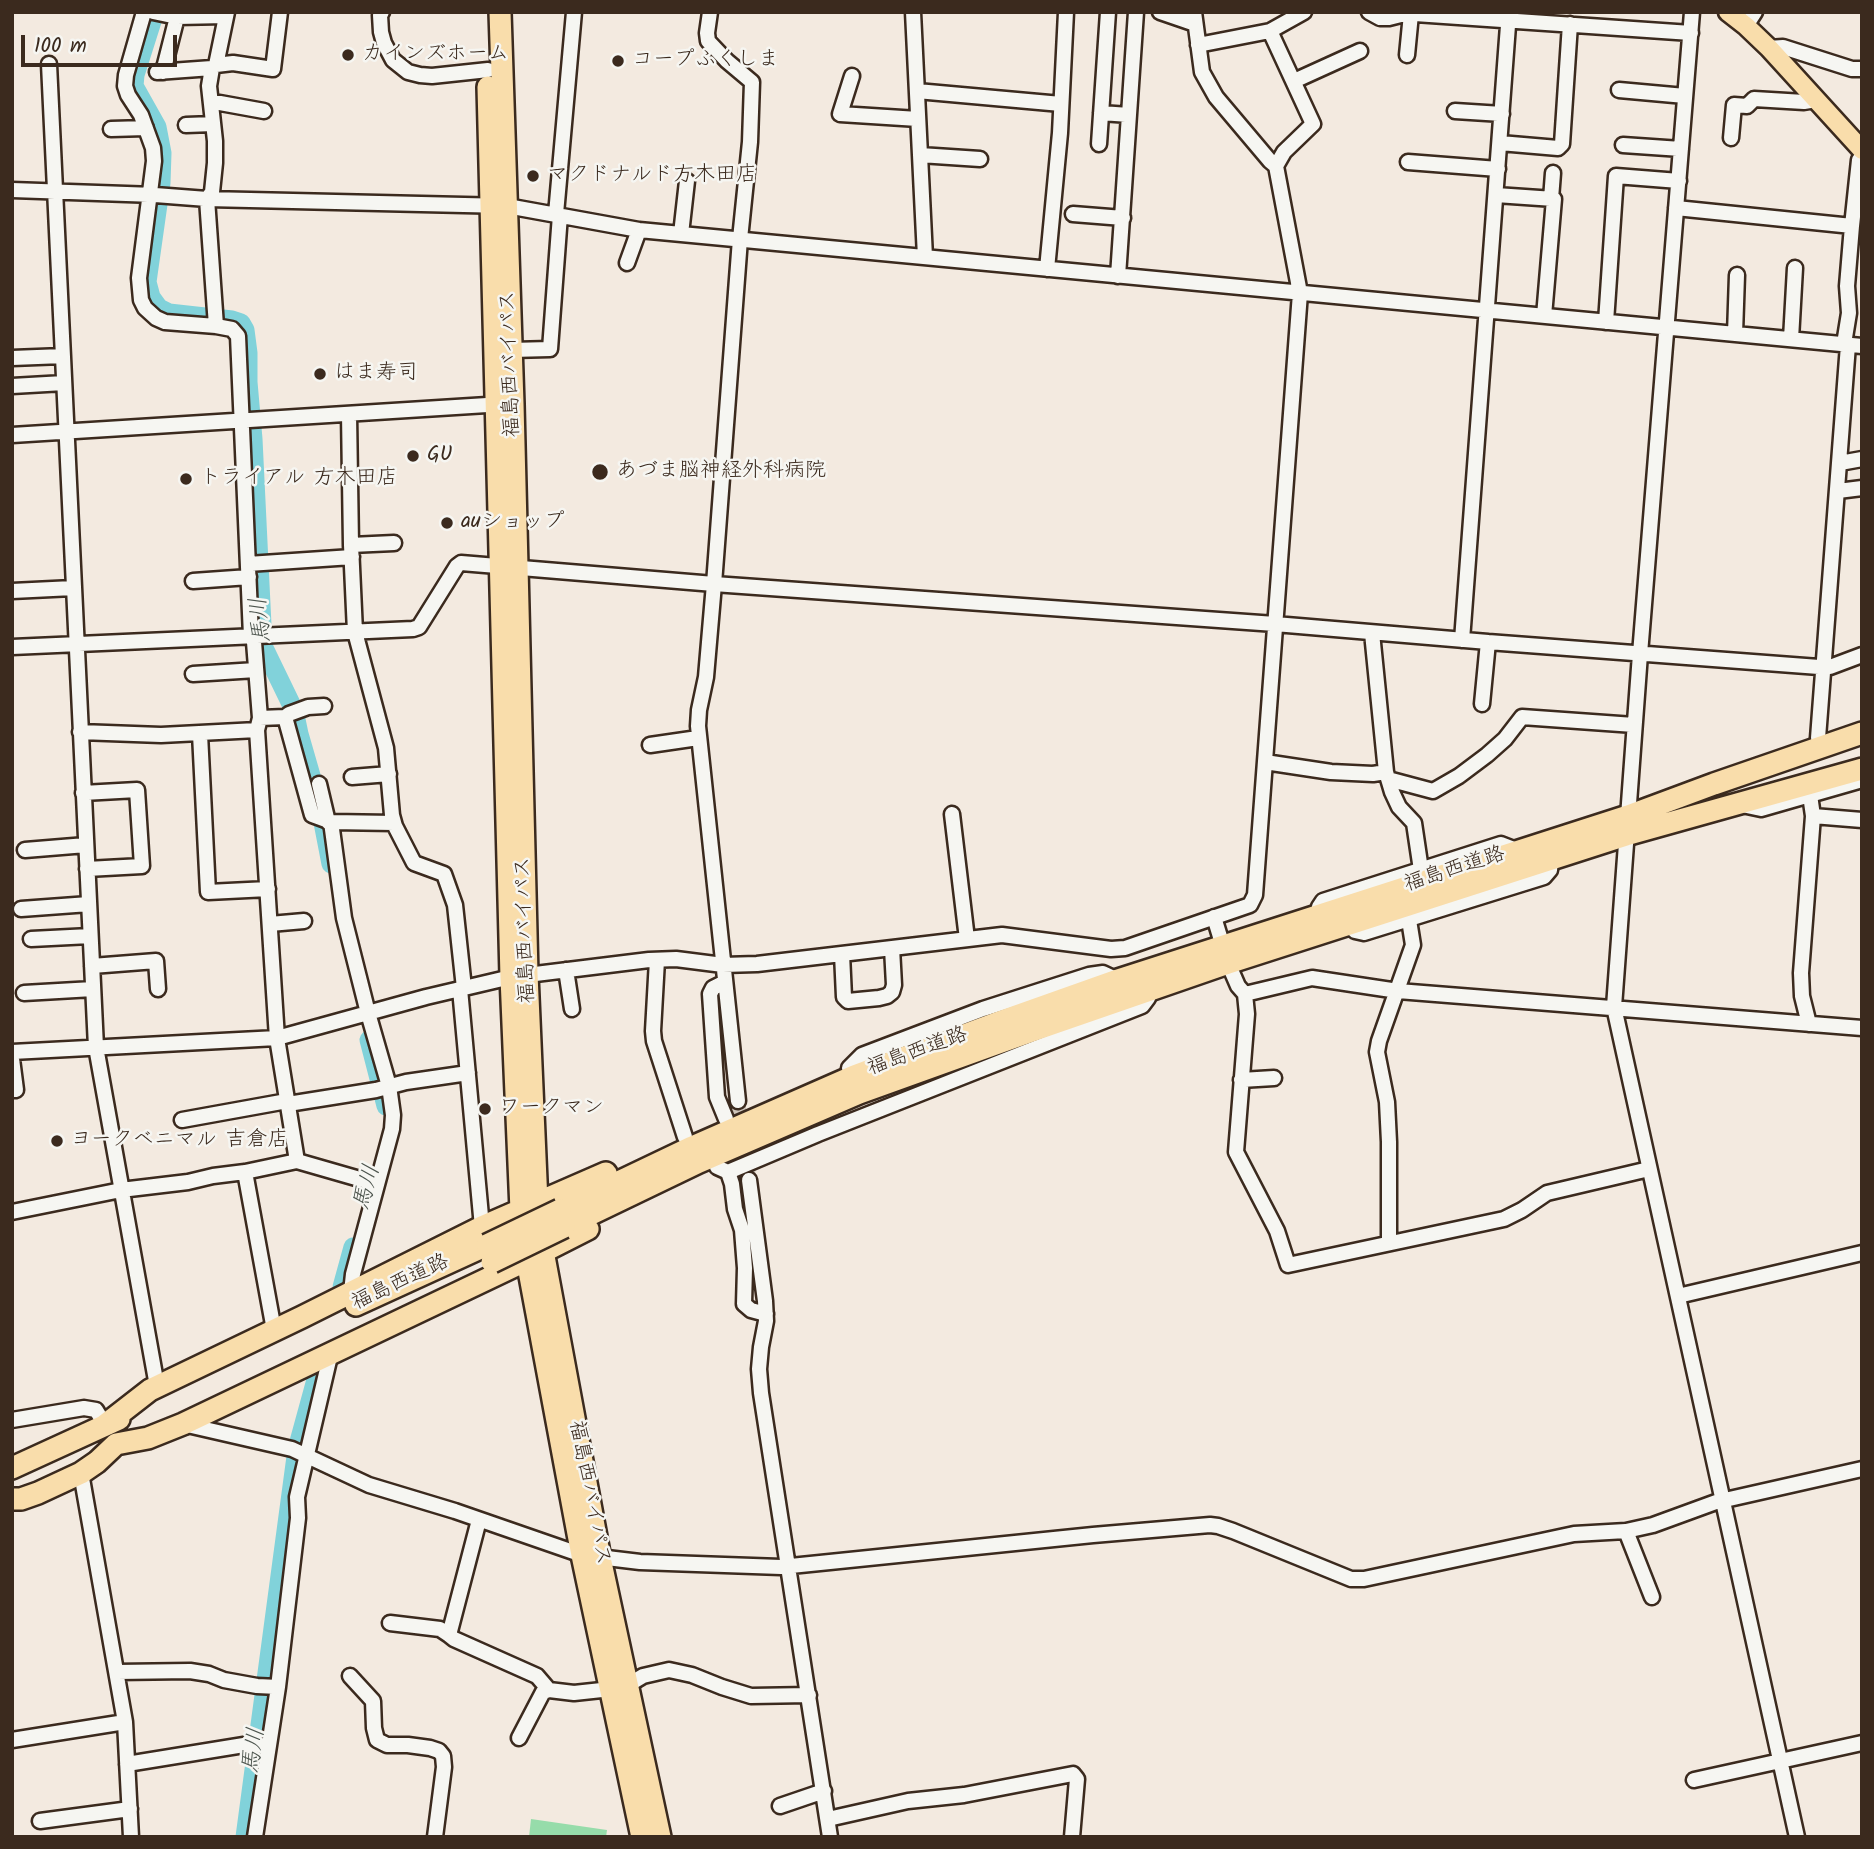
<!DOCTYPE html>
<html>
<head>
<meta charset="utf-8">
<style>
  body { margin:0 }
  #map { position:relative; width:1874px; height:1849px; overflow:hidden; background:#f3eae0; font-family:Kalam,sans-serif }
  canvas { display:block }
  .frame { position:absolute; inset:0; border:14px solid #3b2a1e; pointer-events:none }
  .scale { position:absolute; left:21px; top:35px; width:156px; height:32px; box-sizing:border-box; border:4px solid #3b2a1e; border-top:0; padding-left:9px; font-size:21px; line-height:24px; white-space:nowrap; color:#3b2a1e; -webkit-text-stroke:5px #f6f6f2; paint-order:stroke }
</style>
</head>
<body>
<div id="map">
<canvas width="1874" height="1849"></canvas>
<div class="frame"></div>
<div class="scale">100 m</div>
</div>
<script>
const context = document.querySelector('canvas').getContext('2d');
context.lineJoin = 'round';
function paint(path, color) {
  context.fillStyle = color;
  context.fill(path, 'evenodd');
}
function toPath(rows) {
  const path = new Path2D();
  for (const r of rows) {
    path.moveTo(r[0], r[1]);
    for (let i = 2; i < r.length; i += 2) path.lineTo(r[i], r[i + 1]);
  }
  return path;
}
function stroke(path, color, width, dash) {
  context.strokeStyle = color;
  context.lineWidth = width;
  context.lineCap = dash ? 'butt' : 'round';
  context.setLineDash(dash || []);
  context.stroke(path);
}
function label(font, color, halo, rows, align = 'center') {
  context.font = font + ' Kalam,"Klee One",sans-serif';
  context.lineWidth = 5;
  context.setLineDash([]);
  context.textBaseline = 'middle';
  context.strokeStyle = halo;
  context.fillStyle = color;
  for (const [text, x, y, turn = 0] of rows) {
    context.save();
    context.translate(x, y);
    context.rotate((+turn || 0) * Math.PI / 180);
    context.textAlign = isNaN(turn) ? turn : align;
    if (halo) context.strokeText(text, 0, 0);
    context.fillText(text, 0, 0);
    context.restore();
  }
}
paint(toPath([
  [531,1819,607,1830,606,1837,529,1837]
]), '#96dcaa');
stroke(toPath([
  [155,12,135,75,134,86,157,127,162,153,161,183,147,282,151,297,159,308,169,313,232,320,241,323,245,330,248,353,248,382,253,439,263,646,294,710,299,734,320,807,331,864],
  [369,1040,386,1106],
  [342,1287,353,1247],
  [245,1837,297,1449,317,1376]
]), '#81d2da', 19);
stroke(toPath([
  [738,1101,749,1176]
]), '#cec4b9', 14, [14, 7]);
const minor = toPath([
  [144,12,126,75,125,86,128,95,141,115,153,148,154,161,139,278,141,300,145,308,156,318,165,322,216,326,232,329,238,336,251,636,254,642,260,718,257,730],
  [153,12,177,17,226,16],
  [382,12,380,15,381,32,384,43,393,60,408,72,420,75,432,76,488,70],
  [710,12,707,33,708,41,727,61,752,82,750,142,740,239,714,584,706,677,699,710,698,726,738,1101],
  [913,12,925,257],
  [1160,12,1195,24],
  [1369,12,1380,18,1389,18,1401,15],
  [1401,12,1401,15,1415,14,1691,33],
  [1692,12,1640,654,1614,1007,1797,1837],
  [1746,26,1755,12],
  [1270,31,1313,124,1284,152,1276,166],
  [1198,45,1270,31,1304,12],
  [1769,48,1783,47,1852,69,1862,69],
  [1407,55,1411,14],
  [49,64,96,1047,157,1386],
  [216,65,227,12],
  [212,68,209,86,215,141,215,163,212,192,207,199,216,326],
  [157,72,212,68,216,65,233,63,273,69,280,12],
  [163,72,177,17],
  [852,76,840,114,918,119],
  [1294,81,1360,51],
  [1619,90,1685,96],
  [917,91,1061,104],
  [211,103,220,103,264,111],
  [1455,111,1502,114],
  [1101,113,1129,115],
  [186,125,213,124],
  [111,129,146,128],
  [1731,138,1734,105,1747,106,1754,99,1804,102,1816,100],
  [1500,143,1558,148,1562,144,1570,24],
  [1099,144,1108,12],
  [1623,145,1681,149],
  [920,155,980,159],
  [1408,162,1498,169],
  [12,190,155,195,207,199,507,206,639,230,1862,346],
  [1496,195,1554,199,1544,316],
  [1551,199,1553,173],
  [1676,208,1852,226,1847,286,1849,313,1844,344],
  [556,214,574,12],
  [1073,214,1123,218],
  [1852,226,1859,160,1862,157],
  [681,234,687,181],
  [627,263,639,230],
  [1047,269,1060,133,1066,12],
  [1118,276,1136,12],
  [1606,322,1616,176,1679,181],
  [1735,334,1737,275],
  [1791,339,1795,268],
  [511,350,550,349,560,215],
  [12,358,63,356],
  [12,386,64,383],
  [349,414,351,545],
  [12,435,503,404],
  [1840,463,1862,459],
  [1838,491,1862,488],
  [394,543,351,545,355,632,386,748,392,815,395,826,414,863,444,874,455,905,464,988],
  [248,564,352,557],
  [193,581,249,577],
  [12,591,73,588],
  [1372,633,1386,772,1392,792,1399,807,1414,823,1421,870],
  [1462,640,1509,12],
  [12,647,413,629,419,627,457,566,461,563,714,584,1275,624,1488,642,1819,667,1830,667,1862,655],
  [193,674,256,670],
  [1482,704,1488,642],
  [285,717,312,815,331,822],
  [260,718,285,717,289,714,308,707,324,706],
  [80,732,161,735,257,730,277,1038,297,1161],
  [200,734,208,892,268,889],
  [1818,738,1848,345],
  [650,745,698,738],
  [1265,762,1331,772,1373,774,1386,772],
  [352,777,389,774],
  [1388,779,1433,791,1459,776,1487,755,1505,739,1522,717,1634,725],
  [319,784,328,822],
  [83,793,137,790,142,866,87,869],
  [1742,805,1761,809,1862,780],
  [952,814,967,939],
  [1813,816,1862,820],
  [25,850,86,845],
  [21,909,89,904],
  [1317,916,1319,907,1323,901,1501,844,1519,851],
  [1214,917,1228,963,1238,986,1245,994,1312,978,1398,991,1862,1028],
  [270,924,304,921],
  [1349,925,1355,931,1364,933,1544,877,1550,870,1551,859],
  [31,939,90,936],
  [842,954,844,997,848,1001,879,998,887,996,892,992,894,985,892,948],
  [657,960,653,1031,654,1041,685,1137],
  [92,966,156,961,158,989],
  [566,970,572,1009],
  [725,982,713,988,710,994,717,1097,726,1119],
  [460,989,482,1227],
  [24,993,93,989],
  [1245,994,1247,1014,1236,1152,1277,1231,1288,1265,1504,1219,1522,1210,1547,1193,1649,1169],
  [1809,1024,1802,996,1801,973,1813,816,1810,795],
  [12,1052,277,1038,426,997,511,977,649,960,676,959,723,965,757,964,1002,935,1111,949,1125,948,1250,905,1255,895,1300,293,1276,166,1270,161,1216,97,1202,72,1194,12],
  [12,1059,16,1090,12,1090],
  [849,1068,862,1055,983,1009,1089,975,1103,973,1118,980],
  [1241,1080,1274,1078],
  [288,1104,376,1090,406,1082,468,1073],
  [182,1120,287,1101],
  [717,1167,728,1172,732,1184,735,1209,742,1230,745,1268,744,1304,751,1310,766,1314],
  [245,1172,274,1330],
  [728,1172,818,1134,1142,1006,1148,998,1150,990],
  [749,1180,765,1301,766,1321,761,1347,759,1369,761,1393,830,1837],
  [12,1212,121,1190,188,1182,213,1176,245,1172,297,1161,377,1184],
  [1389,1243,1389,1142,1387,1102,1377,1052,1379,1041,1413,945,1409,920],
  [351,1292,353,1274,392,1129,393,1115,389,1086,368,1013,344,918,331,822,394,823],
  [1678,1296,1862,1253],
  [12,1420,84,1408,96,1410,105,1425],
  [183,1424,292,1449,369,1485,455,1511,582,1555,640,1562,781,1567,1093,1535,1210,1525,1218,1526,1233,1531,1351,1579,1364,1579,1574,1534,1626,1531,1653,1525,1716,1502,1862,1469],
  [81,1473,125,1722,131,1837],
  [1626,1531,1652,1597],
  [390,1623,440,1629,449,1635,479,1520],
  [449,1635,454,1639,537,1676,549,1690],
  [117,1672,190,1671,209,1674,224,1680,257,1686,278,1687],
  [350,1676,373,1701,374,1728,377,1740,387,1745,408,1745,430,1748,439,1751,443,1756,444,1767,435,1837],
  [628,1685,643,1676,669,1670,692,1675,722,1687,751,1696,809,1695],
  [519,1738,543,1692,549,1690,574,1693,611,1689],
  [12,1740,125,1722],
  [127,1764,250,1744,268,1746],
  [1694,1780,1862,1743],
  [780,1806,824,1791],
  [828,1819,908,1801,964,1795,1073,1774,1077,1779,1072,1837],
  [40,1821,130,1809],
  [255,1837,278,1687,298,1518,297,1497,331,1352]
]);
const major = toPath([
  [1728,12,1746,26,1769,48,1862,150]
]);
const highway = toPath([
  [500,12,513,404,527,974,537,1203,543,1251,600,1558,660,1837],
  [488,87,511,977,521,1210,527,1260,582,1555,642,1837],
  [560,1210,692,1147,854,1076,999,1022,1118,980,1628,816,1714,784,1862,733],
  [564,1227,699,1162,859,1093,1037,1029,1228,963,1626,835,1862,769],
  [356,1305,487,1245],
  [105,1425,150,1390,302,1317,482,1227,606,1173],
  [12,1468,119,1419],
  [12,1499,21,1499,38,1493,81,1473,97,1462,116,1444,148,1438,183,1424,527,1260,588,1229]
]);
stroke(minor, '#3b2a1e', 19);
stroke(major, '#3b2a1e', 23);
stroke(highway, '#3b2a1e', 26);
stroke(minor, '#f6f6f2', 14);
stroke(major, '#f9ddab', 18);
stroke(highway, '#f9ddab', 21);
const highwayBridge = toPath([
  [487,1245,560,1210],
  [492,1262,564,1227]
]);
stroke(highwayBridge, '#3b2a1e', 26, []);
stroke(highwayBridge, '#f9ddab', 21);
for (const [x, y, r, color] of [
  [348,55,7,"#3b2a1e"],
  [618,61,7,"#3b2a1e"],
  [533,176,7,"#3b2a1e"],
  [320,374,7,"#3b2a1e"],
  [413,456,7,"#3b2a1e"],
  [600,472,9,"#3b2a1e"],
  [186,479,7,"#3b2a1e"],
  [447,523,7,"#3b2a1e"],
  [485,1109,7,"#3b2a1e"],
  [57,1141,7,"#3b2a1e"]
]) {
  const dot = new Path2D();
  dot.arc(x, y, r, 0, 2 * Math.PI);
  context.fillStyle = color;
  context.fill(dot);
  stroke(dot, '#f6f6f2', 2.5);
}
label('21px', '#3b2a1e', '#f6f6f2', [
  ["カインズホーム",362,55],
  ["コープふくしま",632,61],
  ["マクドナルド方木田店",547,176],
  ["はま寿司",334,374],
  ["GU",427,456],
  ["あづま脳神経外科病院",616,472],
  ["トライアル 方木田店",200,479],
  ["auショップ",461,523],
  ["ワークマン",499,1109],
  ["ヨークベニマル 吉倉店",71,1141]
], 'left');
label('21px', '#3b2a1e', '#f6f6f2', [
  ["福島西バイパス",512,364,-92],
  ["福島西道路",1455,871,-18],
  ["福島西バイパス",527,930,-92],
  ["福島西道路",918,1053,-20],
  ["福島西道路",401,1284,-25],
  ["福島西バイパス",588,1493,79]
]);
label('italic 23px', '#4c544d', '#f6f6f2', [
  ["馬川",263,620,-96],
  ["馬川",369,1188,-75],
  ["馬川",256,1751,-82]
]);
</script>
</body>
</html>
